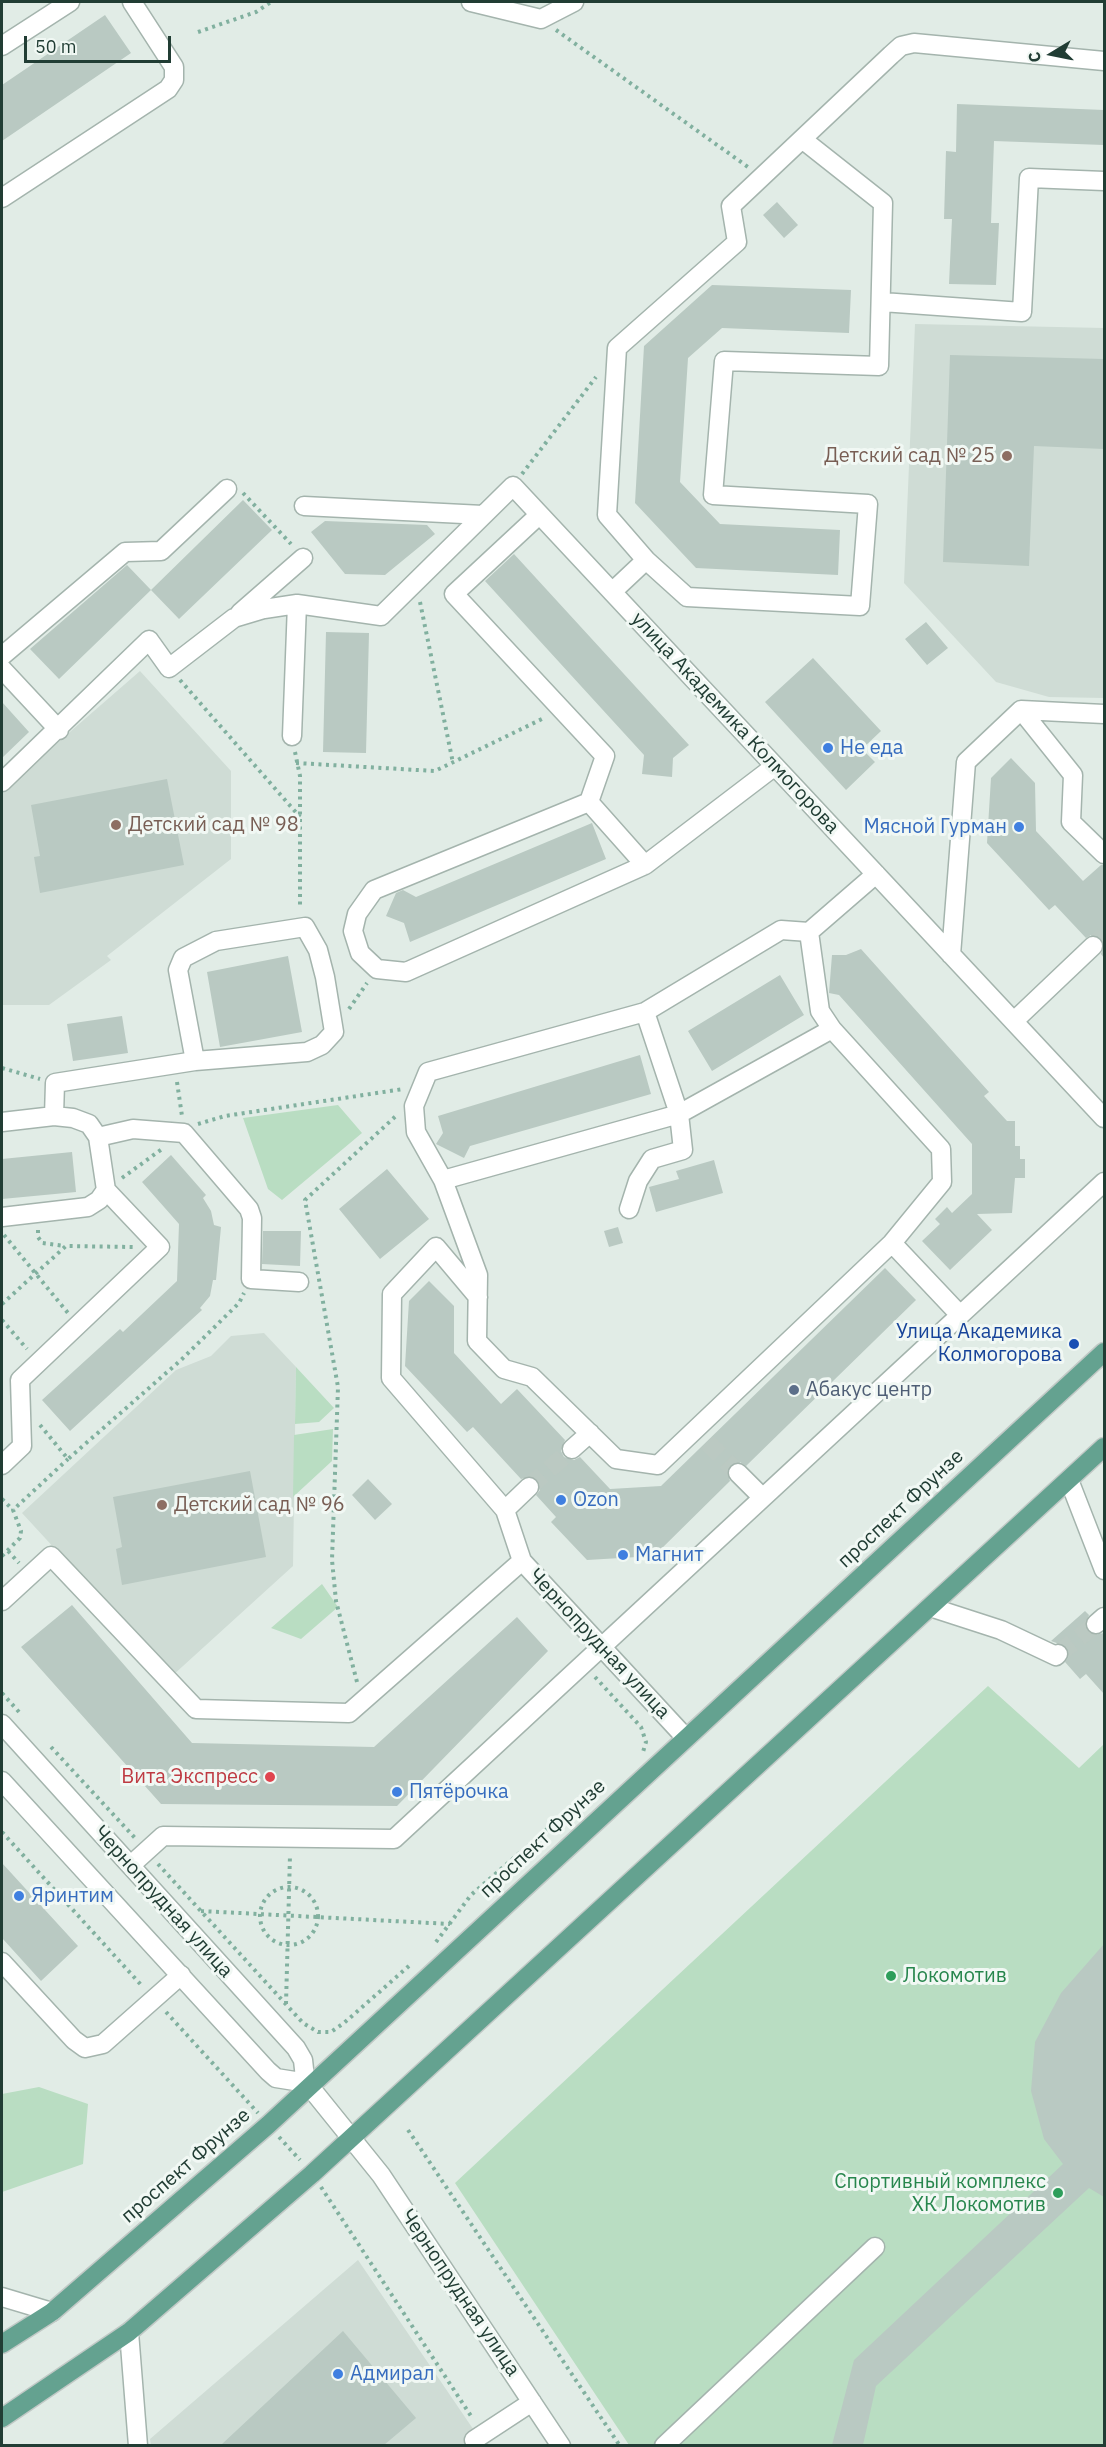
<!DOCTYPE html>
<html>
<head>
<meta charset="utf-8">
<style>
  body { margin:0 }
  #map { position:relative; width:1106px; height:2447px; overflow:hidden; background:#e1ece6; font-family:"IBM Plex Sans",sans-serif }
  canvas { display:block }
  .frame { position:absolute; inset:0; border:3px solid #213d34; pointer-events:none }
  .north { position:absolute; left:1022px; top:24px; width:60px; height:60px; -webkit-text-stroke:4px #f1f8f4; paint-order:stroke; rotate:260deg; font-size:16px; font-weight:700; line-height:24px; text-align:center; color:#213d34 }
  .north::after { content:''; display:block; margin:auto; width:21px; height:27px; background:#213d34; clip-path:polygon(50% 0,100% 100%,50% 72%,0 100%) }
  .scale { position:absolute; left:24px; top:36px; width:147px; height:27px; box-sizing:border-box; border:3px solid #213d34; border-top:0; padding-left:8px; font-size:18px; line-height:21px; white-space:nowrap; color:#213d34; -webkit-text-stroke:4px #f1f8f4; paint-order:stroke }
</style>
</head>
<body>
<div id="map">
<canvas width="1106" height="2447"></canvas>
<div class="frame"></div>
<div class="north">С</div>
<div class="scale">50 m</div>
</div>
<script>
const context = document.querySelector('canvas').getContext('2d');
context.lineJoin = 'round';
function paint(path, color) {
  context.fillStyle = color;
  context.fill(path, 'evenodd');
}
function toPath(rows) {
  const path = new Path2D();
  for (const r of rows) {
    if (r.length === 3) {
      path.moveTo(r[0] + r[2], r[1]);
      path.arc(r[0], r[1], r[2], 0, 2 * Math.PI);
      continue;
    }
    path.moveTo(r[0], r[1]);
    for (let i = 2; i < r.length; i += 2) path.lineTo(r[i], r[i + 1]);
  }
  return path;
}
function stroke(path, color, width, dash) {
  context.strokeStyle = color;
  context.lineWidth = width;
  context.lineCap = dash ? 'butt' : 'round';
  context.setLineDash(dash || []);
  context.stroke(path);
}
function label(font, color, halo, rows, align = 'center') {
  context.font = font + ' "IBM Plex Sans",sans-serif';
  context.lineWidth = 6;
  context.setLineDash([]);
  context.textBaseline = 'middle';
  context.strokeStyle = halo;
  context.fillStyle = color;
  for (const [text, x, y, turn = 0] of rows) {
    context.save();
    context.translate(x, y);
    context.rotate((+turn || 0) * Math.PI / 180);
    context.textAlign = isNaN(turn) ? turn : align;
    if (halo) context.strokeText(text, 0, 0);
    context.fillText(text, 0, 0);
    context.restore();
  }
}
paint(toPath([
  [915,324,1104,328,1104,698,1049,697,996,682,904,583],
  [140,671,231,771,231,859,107,956,111,960,49,1005,2,1005,2,791],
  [264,1333,296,1367,293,1566,172,1676,22,1513,176,1370,211,1356,231,1336],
  [358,2260,484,2445,151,2446,150,2439]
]), '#cfdcd5');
paint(toPath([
  [338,1105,362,1133,282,1200,268,1189,243,1118],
  [296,1367,334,1408,319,1422,295,1424],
  [333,1429,332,1461,293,1497,294,1435],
  [322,1584,338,1607,301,1639,271,1628],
  [988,1686,1079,1768,1104,1744,1104,2445,629,2445,455,2183],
  [39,2087,88,2104,83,2164,2,2192,2,2094]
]), '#b9ddc2');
paint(toPath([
  [105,15,131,53,2,141,2,85],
  [957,104,1104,110,1104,145,994,141,991,223,999,223,996,285,949,284,952,219,944,219,946,151,956,152],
  [777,202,798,225,784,238,763,215],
  [712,285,851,290,849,333,722,328,688,358,680,482,720,524,840,530,838,575,696,568,635,503,644,346],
  [950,355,1104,359,1104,449,1034,446,1029,566,943,562],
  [243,500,272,530,179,619,151,590],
  [325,521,427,525,435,534,385,575,345,574,311,532],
  [514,554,689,745,673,758,672,777,642,774,644,755,485,581],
  [127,565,151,590,59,679,30,649],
  [926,622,948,648,927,665,905,639],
  [326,632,369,633,366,753,323,752],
  [813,658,881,731,862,749,875,762,846,790,765,702],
  [2,702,29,732,2,758],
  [1011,758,1035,783,1036,831,1083,881,1101,865,1104,865,1104,958,1101,954,1104,944,1101,938,1091,935,1086,938,1055,905,1049,910,987,843,991,778],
  [167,779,184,865,40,893,34,857,40,856,31,805],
  [592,823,606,859,410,942,404,923,386,916,396,893,403,890,416,897],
  [861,949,989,1092,984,1096,1007,1121,1015,1121,1015,1146,1020,1146,1020,1159,1025,1159,1025,1178,1015,1178,1012,1213,977,1214,992,1230,950,1270,922,1241,940,1224,935,1219,947,1207,952,1213,972,1194,972,1144,839,995,829,993,832,955,846,955],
  [288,956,302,1032,220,1047,207,972],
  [780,975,804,1015,712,1071,688,1031],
  [122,1016,128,1053,73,1061,67,1024],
  [640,1055,651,1094,470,1146,464,1158,436,1144,443,1133,438,1116],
  [72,1152,76,1192,2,1199,2,1159],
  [171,1155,206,1195,203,1198,211,1211,214,1225,221,1227,216,1280,213,1280,210,1296,200,1308,202,1310,70,1431,42,1400,120,1329,123,1332,177,1281,179,1224,142,1182],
  [714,1160,723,1193,656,1212,649,1187,679,1179,676,1171],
  [387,1169,429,1219,380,1259,339,1209],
  [618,1227,623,1243,609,1247,604,1231],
  [263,1231,301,1231,300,1266,262,1264],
  [885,1268,916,1300,746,1466,740,1462,731,1465,727,1471,730,1481,654,1556,587,1560,551,1522,556,1517,536,1495,540,1490,537,1480,532,1476,521,1479,473,1427,467,1432,405,1366,409,1301,429,1281,454,1306,454,1353,501,1404,517,1389,565,1440,561,1451,564,1457,574,1460,580,1457,610,1489,661,1486],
  [250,1471,266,1557,122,1585,116,1549,122,1547,113,1497],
  [368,1479,392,1504,375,1520,352,1495],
  [72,1605,192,1743,374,1747,517,1617,548,1651,397,1806,161,1804,21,1647],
  [1085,1611,1089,1615,1085,1626,1088,1632,1093,1635,1104,1633,1104,1694,1086,1674,1080,1679,1065,1662,1069,1656,1065,1646,1051,1641],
  [2,1863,78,1946,41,1981,2,1938],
  [1104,1944,1104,2197,1089,2188,876,2386,863,2445,832,2445,854,2360,1063,2164,1044,2139,1031,2091,1035,2042,1061,1993],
  [343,2331,416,2418,384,2445,221,2445]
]), '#b9c9c2');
stroke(toPath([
  [1093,946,1104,935],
  [707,1442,738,1473],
  [529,1487,572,1449],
  [1058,1654,1096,1624]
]), '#bbc9c2', 18, [18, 9]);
const minor = toPath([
  [471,2,541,19,574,2],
  [2,46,70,2],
  [802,139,883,203,879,366,724,361,713,495,868,504,860,606,687,597,646,560,607,515,617,348,737,242,731,206,802,139,891,55,901,46,914,43,1104,61],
  [2,198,168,89,174,80,174,67,132,2],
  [882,302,1022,312,1029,178,1104,181],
  [304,506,483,515],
  [539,515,454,594,605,756,589,802,645,865,775,766],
  [612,592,646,560],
  [240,613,303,558],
  [2,656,125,552,161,551,227,489],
  [2,669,59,730],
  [1021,710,1104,714],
  [292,736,297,604],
  [2,782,149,640,169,668,234,618,264,609,297,604,381,616,513,486,1104,1118],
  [589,802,374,890,357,914,353,931,360,953,377,969,406,972,645,865],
  [809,932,781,930,645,1012,428,1072,414,1106,416,1132,443,1180,478,1275,477,1341,504,1369,532,1377,616,1459,658,1465,892,1243,942,1182,941,1149,832,1029,820,1011,809,932,876,874],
  [951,955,966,762,1021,710,1073,775,1071,822,1104,854],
  [1014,1021,1093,946],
  [54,1116,55,1083,195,1061,178,970,183,958,216,941,305,927,318,950,325,977,334,1032,322,1045,307,1052,195,1061],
  [2,1122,54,1116,73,1118,89,1124,98,1137,106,1190],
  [98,1137,133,1129,184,1133,249,1209,252,1218,251,1279,299,1282],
  [443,1180,679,1114,832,1029],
  [629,1209,638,1181,652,1159,683,1150,679,1114,645,1012],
  [2,1217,88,1207,99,1200,106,1190,160,1247,20,1380,22,1446,2,1465],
  [892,1243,960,1315],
  [478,1297,436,1247,392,1294,391,1378,505,1510,522,1561,685,1737],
  [572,1449,590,1433],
  [738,1473,761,1496],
  [1069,1480,1104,1570],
  [505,1510,529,1487],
  [2,1601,51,1556,196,1709,349,1713,522,1561],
  [930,1607,1001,1630,1056,1656,1058,1654],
  [1096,1624,1104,1617],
  [2,1724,296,2048,303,2060,305,2078,310,2087,381,2175,561,2446],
  [2,1781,268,2071,276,2078,301,2082,310,2087],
  [131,1865,163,1836,394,1839,1104,1182],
  [2,1962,74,2040,85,2048,103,2044,181,1975],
  [2,2297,52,2312],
  [129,2332,138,2446],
  [474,2440,532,2402],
  [664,2446,875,2247]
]);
const major = toPath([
  [2,2344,52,2312,268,2125,1104,1352],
  [2,2418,129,2332,312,2174,1104,1447]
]);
stroke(minor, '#a4b4ad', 21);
stroke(major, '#c1c9c6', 21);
stroke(toPath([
  [556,30,748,167],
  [198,32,256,12,271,2],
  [522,474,596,377],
  [243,493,291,544],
  [420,602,453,763],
  [180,680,300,817],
  [295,752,300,776,300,909],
  [296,763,435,771,544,718],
  [349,1009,367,983],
  [2,1068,40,1079],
  [177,1082,182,1116],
  [198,1124,225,1116,403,1089],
  [122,1178,162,1149],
  [38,1230,38,1237,42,1243,65,1246],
  [4,1235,68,1313],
  [2,1304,66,1246,133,1247],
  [2,1320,27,1349],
  [40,1425,68,1459,181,1360,239,1303,244,1293],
  [2,1499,13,1510],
  [8,1551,19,1563],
  [2,1556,20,1538,21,1531,13,1510,68,1459],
  [595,1677,641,1727,646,1742,643,1752],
  [357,1682,336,1601,332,1560,338,1387,305,1200,397,1115],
  [2,1693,19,1712],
  [51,1747,135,1838],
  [2,1832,143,1987],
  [158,1864,303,2023,318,2032,331,2032,344,2023,410,1965],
  [289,1916,29],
  [201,1911,450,1924],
  [436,1942,471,1895,553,1824,577,1813],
  [286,2004,290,1855],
  [166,2012,258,2113],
  [408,2130,620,2446],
  [279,2137,300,2160],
  [321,2187,473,2419]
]), '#81b09f', 4, [3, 4.5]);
stroke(minor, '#fff', 18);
stroke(major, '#64a290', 18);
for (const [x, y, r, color] of [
  [1007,456,6,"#8d6e63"],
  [828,748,6,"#3f7fe0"],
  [116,825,6,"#8d6e63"],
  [1019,827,6,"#3f7fe0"],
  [1074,1344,6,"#1a4fb4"],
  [794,1390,6,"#5c6f8a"],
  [561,1500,6,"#3f7fe0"],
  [162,1505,6,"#8d6e63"],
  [623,1555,6,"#3f7fe0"],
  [270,1777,6,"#e0444e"],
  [397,1792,6,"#3f7fe0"],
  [19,1896,6,"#3f7fe0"],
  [891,1976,6,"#2e9e5b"],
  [1058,2193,6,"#2e9e5b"],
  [338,2374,6,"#3f7fe0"]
]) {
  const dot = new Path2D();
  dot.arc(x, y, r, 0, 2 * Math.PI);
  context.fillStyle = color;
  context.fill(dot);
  stroke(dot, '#f1f8f4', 2);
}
label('20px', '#785e54', '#f1f8f4', [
  ["Детский сад № 25",995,456,"right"],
  ["Детский сад № 98",128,825],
  ["Детский сад № 96",174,1505]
], 'left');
label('20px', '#213d34', '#f1f8f4', [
  ["улица Академика Колмогорова",735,723,47],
  ["проспект Фрунзе",901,1509,-43],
  ["Чернопрудная улица",599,1644,47],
  ["проспект Фрунзе",543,1839,-43],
  ["Чернопрудная улица",163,1902,48],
  ["проспект Фрунзе",186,2166,-41],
  ["Чернопрудная улица",460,2293,56]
]);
label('20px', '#366cbe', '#f1f8f4', [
  ["Не еда",840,748],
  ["Мясной Гурман",1007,827,"right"],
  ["Ozon",573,1500],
  ["Магнит",635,1555],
  ["Пятёрочка",409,1792],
  ["Яринтим",31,1896],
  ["Адмирал",350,2374]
], 'left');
label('20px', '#164399', '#f1f8f4', [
  ["Улица Академика",1062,1332],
  ["Колмогорова",1062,1355]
], 'right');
label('20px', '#4e5e75', '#f1f8f4', [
  ["Абакус центр",806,1390]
], 'left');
label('20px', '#be3a42', '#f1f8f4', [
  ["Вита Экспресс",258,1777]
], 'right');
label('20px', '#27864d', '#f1f8f4', [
  ["Локомотив",903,1976],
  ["Спортивный комплекс",1046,2182,"right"],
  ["ХК Локомотив",1046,2205,"right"]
], 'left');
</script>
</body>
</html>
